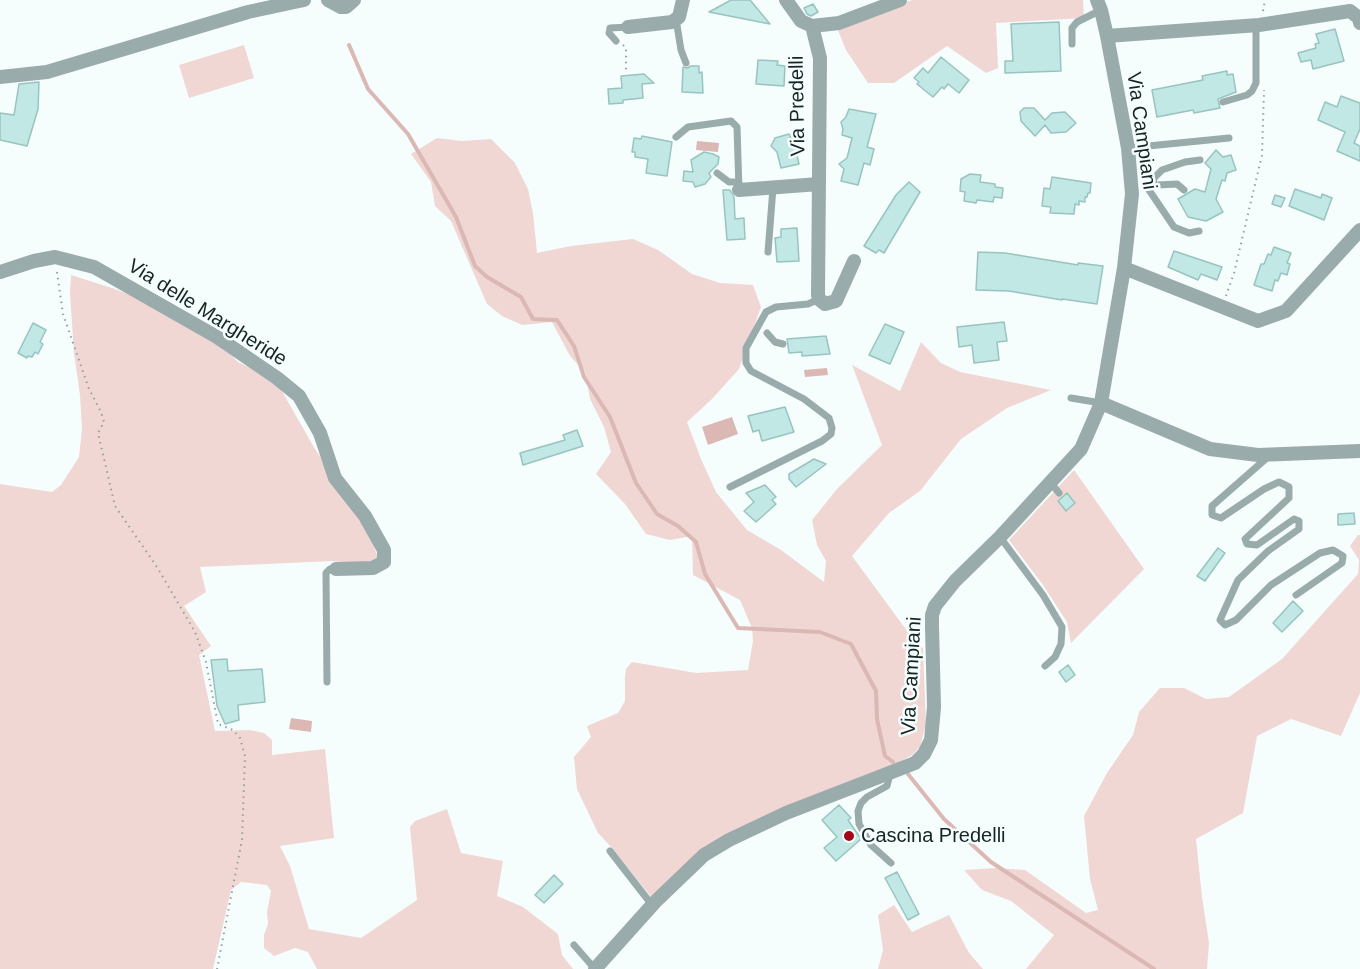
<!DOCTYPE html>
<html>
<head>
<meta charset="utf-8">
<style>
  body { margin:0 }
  canvas { display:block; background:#f5fdfd }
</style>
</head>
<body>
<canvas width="1360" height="969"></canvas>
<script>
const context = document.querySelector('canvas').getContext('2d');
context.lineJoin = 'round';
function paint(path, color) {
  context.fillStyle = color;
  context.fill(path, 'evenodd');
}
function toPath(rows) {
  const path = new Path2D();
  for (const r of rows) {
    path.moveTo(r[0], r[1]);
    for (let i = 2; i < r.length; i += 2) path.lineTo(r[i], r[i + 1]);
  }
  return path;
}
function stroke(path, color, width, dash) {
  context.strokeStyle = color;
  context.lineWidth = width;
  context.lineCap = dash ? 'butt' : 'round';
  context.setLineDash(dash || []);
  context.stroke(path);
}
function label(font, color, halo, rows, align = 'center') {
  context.font = font + ' Arial,sans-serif';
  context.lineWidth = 5;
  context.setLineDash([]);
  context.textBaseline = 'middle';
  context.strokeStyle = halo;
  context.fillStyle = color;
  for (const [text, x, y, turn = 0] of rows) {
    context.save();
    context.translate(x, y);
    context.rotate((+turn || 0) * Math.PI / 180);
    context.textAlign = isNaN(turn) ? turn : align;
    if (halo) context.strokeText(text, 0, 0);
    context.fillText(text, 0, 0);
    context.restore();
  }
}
paint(toPath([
  [912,0,1083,0,1084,18,996,23,998,68,986,73,947,46,894,83,868,83,846,50,837,28],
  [244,45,254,78,189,98,179,65],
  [437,138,462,141,491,139,515,163,528,189,533,213,537,253,571,246,633,239,658,250,692,274,720,283,753,285,761,307,739,369,712,399,687,422,701,459,716,492,747,530,781,550,824,582,826,561,817,545,812,520,837,489,882,445,852,365,900,391,921,342,941,363,960,372,1051,390,1007,408,961,439,920,491,889,513,852,556,913,639,923,648,926,723,920,747,912,755,897,763,791,804,652,898,612,848,598,833,577,789,574,757,591,737,587,726,618,713,625,701,625,677,626,669,632,662,696,673,748,670,753,641,752,628,740,600,693,575,692,536,670,540,646,534,625,504,596,474,611,452,604,427,590,399,585,372,570,356,552,322,522,325,502,316,487,304,451,221,435,206,431,182,411,154],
  [71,275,115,289,143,300,212,336,238,362,275,379,315,449,362,518,372,541,378,558,369,564,332,561,200,567,206,592,184,606,211,646,199,655,215,731,250,730,264,733,272,740,272,755,325,749,334,838,280,846,290,866,309,929,361,938,417,900,410,827,415,821,447,809,461,853,503,861,497,896,523,907,558,934,562,955,573,969,317,969,308,952,295,948,274,956,264,948,264,935,268,924,267,912,271,891,267,885,241,882,231,890,213,969,0,969,0,484,52,492,61,485,79,457,82,429,80,395,74,353,70,294],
  [1074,470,1144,569,1071,643,1067,622,1043,585,1009,540],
  [1358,535,1360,535,1360,693,1341,736,1291,719,1257,736,1243,813,1196,839,1202,897,1209,943,1207,969,1026,969,1054,935,1011,901,982,890,964,870,997,868,1025,870,1086,913,1098,910,1090,879,1084,816,1107,773,1133,735,1139,712,1160,688,1184,688,1206,699,1229,697,1282,659,1358,574,1359,560,1350,546],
  [894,905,912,932,949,915,969,953,983,969,878,969,883,950,878,915]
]), '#f1d7d4');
paint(toPath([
  [697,141,719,143,718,152,696,150],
  [827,368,828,375,805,377,804,370],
  [732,417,738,434,708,445,702,427],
  [291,718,312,721,311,732,289,729]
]), '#dbb8b3');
stroke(toPath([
  [349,45,368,89,408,134,456,217,475,266,487,277,521,297,533,319,557,320,574,346,584,377,610,417,636,483,657,514,678,526,696,542,705,574,738,628,820,632,851,644,876,691,877,719,885,756,893,762],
  [908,774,944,819,991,862,1154,969]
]), '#dbb8b3', 4);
const building = toPath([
  [731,0,750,0,770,24,709,12,731,0],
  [813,4,818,12,811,16,807,14,804,8,813,4],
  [1059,22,1061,71,1005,73,1005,61,1013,61,1011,24,1059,22],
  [1335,29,1344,61,1313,69,1311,60,1301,62,1298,53,1316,48,1315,44,1319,43,1316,34,1335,29],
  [941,57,969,80,959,93,948,84,944,89,942,87,933,97,917,84,919,82,914,78,923,68,928,73,941,57],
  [758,60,778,61,777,65,785,66,784,86,756,84,758,60],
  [691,66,699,66,699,73,702,72,703,93,682,92,683,67,687,68,691,66],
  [1227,71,1227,75,1233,74,1236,92,1218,99,1220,108,1194,113,1193,110,1157,117,1152,90,1203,80,1202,76,1227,71],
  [644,74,654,83,642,84,643,98,623,100,623,103,609,104,608,89,622,88,621,76,644,74],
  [39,82,38,109,27,146,0,140,0,113,14,115,19,84,39,82],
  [1341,96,1360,103,1360,129,1354,143,1360,146,1360,161,1337,151,1345,132,1318,120,1325,102,1337,107,1341,96],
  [1024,108,1034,108,1045,120,1052,113,1065,112,1076,123,1066,132,1051,133,1045,125,1035,136,1021,121,1020,112,1024,108],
  [849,109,876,114,867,147,874,149,870,165,864,163,858,185,841,181,844,169,839,164,847,158,852,138,842,135,843,129,841,122,846,117,849,109],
  [789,134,795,147,799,164,781,168,777,152,771,146,775,138,789,134],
  [642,136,672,142,667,176,646,173,648,159,635,157,635,152,632,152,634,138,641,139,642,136],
  [1216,150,1223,157,1231,155,1236,170,1227,173,1225,181,1222,180,1216,199,1223,212,1206,221,1188,217,1178,199,1195,189,1205,192,1211,169,1205,163,1216,150],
  [704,152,713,154,719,157,718,164,709,173,711,177,705,184,695,187,693,182,683,181,684,171,693,172,691,160,704,152],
  [970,174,981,175,980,182,995,184,995,187,1003,188,1002,198,994,197,993,202,977,200,976,203,964,201,965,192,960,191,961,179,970,174],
  [1052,177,1091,183,1090,193,1088,193,1087,197,1085,197,1085,202,1079,201,1079,205,1075,204,1074,214,1050,213,1051,207,1042,206,1044,188,1050,189,1052,177],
  [909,182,920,192,884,253,879,250,876,253,864,246,896,195,909,182],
  [1295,189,1321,198,1322,194,1332,198,1324,220,1289,206,1295,189],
  [723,190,730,190,734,197,735,219,744,218,745,239,727,240,723,190],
  [1275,195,1285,198,1281,207,1272,204,1275,195],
  [797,228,799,261,777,262,775,238,781,237,781,229,797,228],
  [1274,247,1291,253,1287,263,1290,264,1287,275,1281,273,1278,281,1275,280,1272,291,1254,285,1261,264,1264,264,1268,254,1271,255,1274,247],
  [1174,251,1222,267,1217,280,1201,274,1198,280,1168,267,1174,251],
  [978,252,1005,253,1078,265,1078,263,1103,266,1097,304,1062,299,1062,300,1009,291,976,290,978,252],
  [1004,322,1007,341,997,342,999,360,974,363,972,345,959,347,957,327,1004,322],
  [33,323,46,330,40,342,43,344,38,354,35,352,32,357,28,356,27,358,18,353,33,323],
  [885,324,904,332,890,364,869,355,885,324],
  [826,336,830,354,802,356,802,352,789,353,787,339,826,336],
  [785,407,794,432,762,441,759,430,753,432,748,416,785,407],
  [577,430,583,446,523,465,520,453,565,440,563,435,577,430],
  [814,459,826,464,796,487,789,479,789,474,814,459],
  [765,485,776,497,772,500,776,504,756,522,744,511,754,502,746,493,765,485],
  [1067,493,1075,503,1066,511,1058,501,1067,493],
  [1354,513,1355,524,1338,525,1338,514,1354,513],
  [1218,548,1225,553,1205,581,1197,576,1218,548],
  [1293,601,1303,611,1282,632,1273,623,1293,601],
  [227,659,228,671,262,669,265,702,238,705,239,720,225,724,217,706,211,660,227,659],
  [1068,665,1075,675,1066,682,1059,672,1068,665],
  [839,805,851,818,848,820,861,839,836,861,824,848,837,837,822,820,839,805],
  [897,872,919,914,908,920,885,878,897,872],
  [554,875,563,884,544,903,535,895,554,875]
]);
paint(building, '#c1e8e5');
stroke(building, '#98c4c0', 1.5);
stroke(toPath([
  [1263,11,1265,0],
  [623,45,626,48,626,73],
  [57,272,63,314,89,389,101,412,104,422,98,433,115,506,157,567,195,632,206,662,218,724,233,730,240,738,245,756,242,840,217,969],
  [1226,296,1234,273,1262,155,1264,90]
]), '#949f9f', 2, [1.5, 4.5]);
stroke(toPath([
  [676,19,681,50,686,63],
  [616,41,609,33,610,28,628,27],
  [1072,44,1072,28,1077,22,1101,10],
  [1223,102,1247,95,1252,91,1256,83,1256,26],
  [676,137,688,127,731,121,737,127,739,190],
  [1128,148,1229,138],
  [717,173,729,182,739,182],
  [1153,181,1155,177,1162,170,1185,162,1200,160],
  [1157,185,1177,184,1184,190],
  [1149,190,1174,227,1189,233,1199,231],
  [768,252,773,188],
  [767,333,775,342,783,344],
  [1071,398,1101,403],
  [1269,456,1212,506,1212,515,1221,518,1264,489,1279,482,1289,487,1289,498,1245,539,1247,544,1257,545,1294,519,1299,521,1299,529,1268,551,1238,580,1220,620,1225,625,1236,620,1271,585,1320,553,1333,550,1343,556,1342,563,1296,595],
  [1050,482,1059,493],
  [730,487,822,441,831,434,832,428,829,418,804,399,751,371,746,363,746,348,766,312,776,307,808,304,819,299],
  [1000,537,1043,595,1062,627,1061,644,1055,657,1045,666],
  [327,682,326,573,330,569,336,569],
  [890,774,887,786,867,797,861,803,858,811,859,824,871,845,891,863],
  [610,851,652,905],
  [574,945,595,969]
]), '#99abaa', 7);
stroke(toPath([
  [328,0,341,7,346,7,354,0],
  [786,0,801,21,812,26],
  [812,26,820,58,818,295,819,299,825,304,836,301,854,261],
  [812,26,839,23,900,0],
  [628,27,672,22,679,17,683,0],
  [1107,36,1259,25,1350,11,1359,18,1360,23],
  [0,77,47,72,248,12,304,0],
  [739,190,819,184],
  [1124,268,1258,321,1286,311,1360,230],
  [0,272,34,261,55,257,94,267,217,337,277,378,299,396,320,433,335,478,365,516,384,550,384,562,373,568,336,569],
  [1101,403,1210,449,1258,455,1360,451],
  [595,969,655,902,704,855,729,840,786,813,915,763,924,754,931,740,934,707,932,627,932,615,935,606,955,581,1000,537,1081,449,1101,403,1124,268,1132,194,1128,148,1107,36,1101,10,1097,0]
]), '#99abaa', 14);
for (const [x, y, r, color] of [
  [849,836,6,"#a30816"]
]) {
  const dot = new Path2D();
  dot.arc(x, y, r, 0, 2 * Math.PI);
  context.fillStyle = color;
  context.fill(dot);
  stroke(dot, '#f5fdfd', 2);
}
label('20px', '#142524', '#f5fdfd', [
  ["Via Predelli",798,106,-91],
  ["Via Campiani",1141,131,82],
  ["Via delle Margheride",207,313,32],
  ["Via Campiani",912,676,-87]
]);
label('20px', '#142524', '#f5fdfd', [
  ["Cascina Predelli",861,836]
], 'left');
</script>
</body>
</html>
